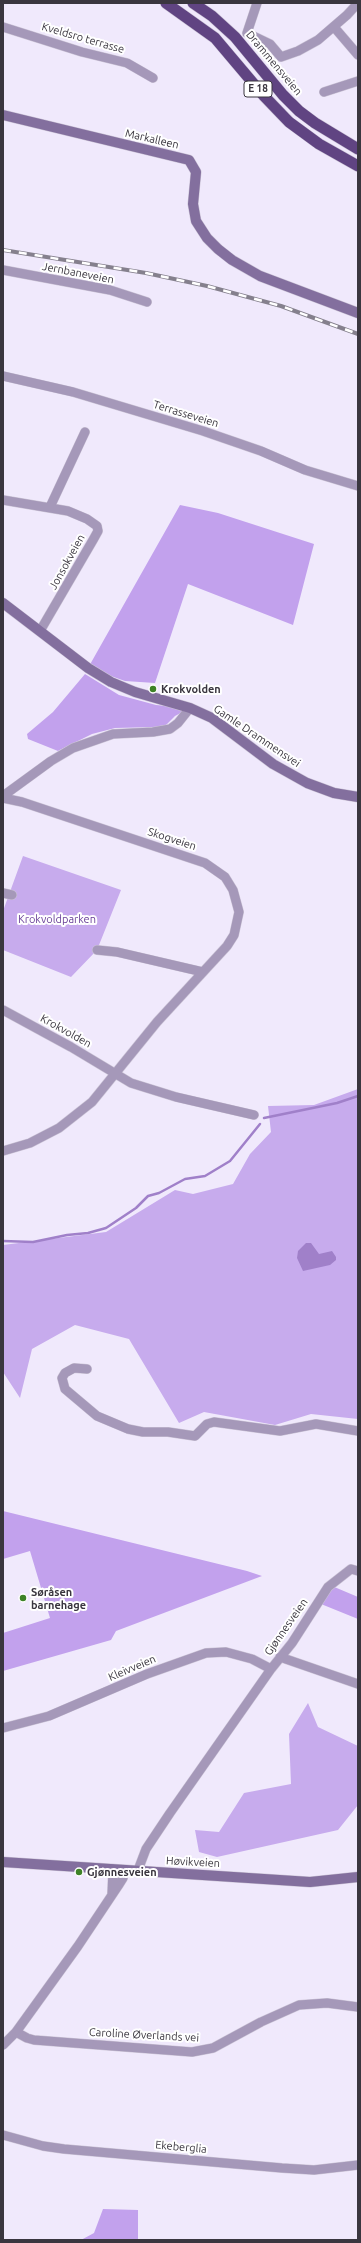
<!DOCTYPE html>
<html>
<head>
<meta charset="utf-8">
<style>
  body { margin:0 }
  #map { position:relative; width:361px; height:2243px; overflow:hidden; background:#f0e9fc; font-family:Ubuntu,sans-serif }
  canvas { display:block }
  .frame { position:absolute; inset:0; border:4px solid #3a363f; pointer-events:none }
</style>
</head>
<body>
<div id="map">
<canvas width="361" height="2243"></canvas>
<div class="frame"></div>
</div>
<script>
const context = document.querySelector('canvas').getContext('2d');
context.lineJoin = 'round';
function paint(path, color) {
  context.fillStyle = color;
  context.fill(path, 'evenodd');
}
function toPath(rows) {
  const path = new Path2D();
  for (const r of rows) {
    path.moveTo(r[0], r[1]);
    for (let i = 2; i < r.length; i += 2) path.lineTo(r[i], r[i + 1]);
  }
  return path;
}
function stroke(path, color, width, dash) {
  context.strokeStyle = color;
  context.lineWidth = width;
  context.lineCap = dash ? 'butt' : 'round';
  context.setLineDash(dash || []);
  context.stroke(path);
}
function label(font, color, halo, rows, align = 'center') {
  context.font = font + ' Ubuntu,sans-serif';
  context.lineWidth = 4;
  context.setLineDash([]);
  context.textBaseline = 'middle';
  context.strokeStyle = halo;
  context.fillStyle = color;
  for (const [text, x, y, turn = 0] of rows) {
    context.save();
    context.translate(x, y);
    context.rotate((+turn || 0) * Math.PI / 180);
    context.textAlign = isNaN(turn) ? turn : align;
    if (halo) context.strokeText(text, 0, 0);
    context.fillText(text, 0, 0);
    context.restore();
  }
}
paint(toPath([
  [23,856,121,890,97,950,71,977,3,950,3,911],
  [358,1089,358,1419,311,1414,275,1425,204,1412,179,1423,129,1339,75,1325,32,1349,20,1398,3,1372,3,1245,106,1232,175,1190,193,1194,233,1184,250,1154,271,1132,268,1106,314,1105],
  [308,1703,318,1727,358,1746,358,1805,338,1830,217,1857,199,1852,195,1830,219,1832,244,1793,291,1784,289,1734]
]), '#c7abed');
paint(toPath([
  [180,505,218,513,314,544,293,625,188,584,155,683,125,681,88,668],
  [85,674,119,695,156,705,190,708,175,716,166,725,156,727,115,728,92,734,58,751,28,739,27,734,53,712],
  [3,1511,247,1571,262,1576,116,1631,111,1640,3,1671,3,1633,50,1618,30,1551,3,1559],
  [332,1586,358,1597,358,1619,321,1604],
  [103,2209,138,2210,138,2240,81,2240,94,2233]
]), '#c2a1ed');
paint(toPath([
  [306,1243,311,1243,319,1254,332,1251,336,1257,336,1260,330,1265,303,1271,297,1258,298,1251]
]), '#a080c9');
stroke(toPath([
  [264,1118,337,1103,358,1096],
  [3,1241,33,1242,67,1235,88,1233,106,1228,136,1208,148,1196,159,1193,185,1179,205,1176,230,1161,260,1124]
]), '#a080c9', 2.5);
const minor = toPath([
  [257,3,247,33,270,44,281,57,298,51,318,40,347,15,358,3],
  [3,27,82,52,127,63,153,78],
  [334,27,358,55],
  [324,92,358,81],
  [3,270,110,290,147,302],
  [3,376,73,392,203,431,261,451,305,470,358,486],
  [3,500,68,511,87,519,97,526,98,531,93,540,40,631],
  [50,507,85,432],
  [3,796,51,761,73,748,113,734,153,732,170,729,178,723,190,708],
  [3,798,22,802,205,863,225,877,233,890,239,912,234,935,227,946,157,1022,92,1102,59,1128,30,1143,3,1151],
  [3,893,12,895],
  [97,950,117,952,203,972],
  [3,1010,71,1047,131,1083,176,1097,254,1115],
  [87,1369,74,1368,65,1373,62,1378,65,1389,97,1416,128,1429,143,1432,168,1432,195,1436,207,1424,214,1422,280,1431,316,1424,358,1431],
  [280,1657,358,1684],
  [3,1728,49,1716,147,1674,206,1653,226,1652,252,1659,271,1669],
  [138,1870,146,1849,170,1813,271,1669,292,1643,328,1587,351,1569,358,1571],
  [112,1894,113,1869],
  [16,2032,27,2038,34,2040,192,2052,213,2048,261,2022,299,2005,327,2003,358,2007],
  [3,2045,16,2032,78,1946,118,1886,123,1878,124,1870],
  [3,2135,43,2146,64,2149,282,2168,314,2170,358,2165]
]);
const secondary = toPath([
  [3,115,189,160,196,172,193,204,196,221,207,238,218,249,232,260,260,276,358,313],
  [3,603,88,668,111,682,135,692,190,708,212,718,273,764,307,783,334,793,358,797],
  [3,1862,310,1882,358,1877]
]);
const trunk = toPath([
  [166,3,215,38,264,96,289,122,319,144,358,166],
  [193,3,212,16,235,37,283,95,299,111,315,123,358,149]
]);
stroke(minor, '#ccc5d6', 10);
stroke(secondary, '#ccc5d6', 11);
stroke(trunk, '#ccc5d6', 12);
stroke(minor, '#a598b9', 9);
stroke(secondary, '#836f9e', 10);
stroke(trunk, '#604482', 11);
const rail = toPath([
  [3,250,146,273,207,286,281,306,358,334]
]);
stroke(rail, '#85808d', 4);
stroke(rail, '#fff', 2.5, [8]);
for (const [x, y, r, color] of [
  [153,689,4,"#3d8226"],
  [23,1598,4,"#3d8226"],
  [79,1872,4,"#3d8226"]
]) {
  const dot = new Path2D();
  dot.arc(x, y, r, 0, 2 * Math.PI);
  context.fillStyle = color;
  context.fill(dot);
  stroke(dot, '#fff', 1.5);
}
for (const [x, y, w] of [
  [258,89,28]
]) {
  const box = new Path2D();
  box.roundRect(x - w / 2, y - 8, w, 16, 3);
  context.fillStyle = '#fff';
  context.fill(box);
  stroke(box, '#3a363f', 1);
}
label('bold 10px', '#3a363f', null, [
  ["E 18",258,89]
]);
label('11px', '#3a363f', '#fff', [
  ["Kveldsro terrasse",83,38,16],
  ["Drammensveien",274,63,50],
  ["Markalleen",152,139,13],
  ["Jernbaneveien",78,273,11],
  ["Terrasseveien",186,414,17],
  ["Jonsokveien",67,562,-61],
  ["Gamle Drammensvei",257,736,34],
  ["Skogveien",172,839,18],
  ["Krokvolden",66,1031,29],
  ["Gjønnesveien",286,1627,-55],
  ["Kleivveien",132,1668,-23],
  ["Høvikveien",193,1862,3],
  ["Caroline Øverlands vei",144,2035,3],
  ["Ekeberglia",181,2147,5]
]);
label('bold 11px', '#3a363f', '#fff', [
  ["Krokvolden",161,689],
  ["Søråsen",31,1592],
  ["barnehage",31,1605],
  ["Gjønnesveien",87,1872]
], 'left');
label('11px', '#693f97', '#fff', [
  ["Krokvoldparken",57,919]
]);
</script>
</body>
</html>
